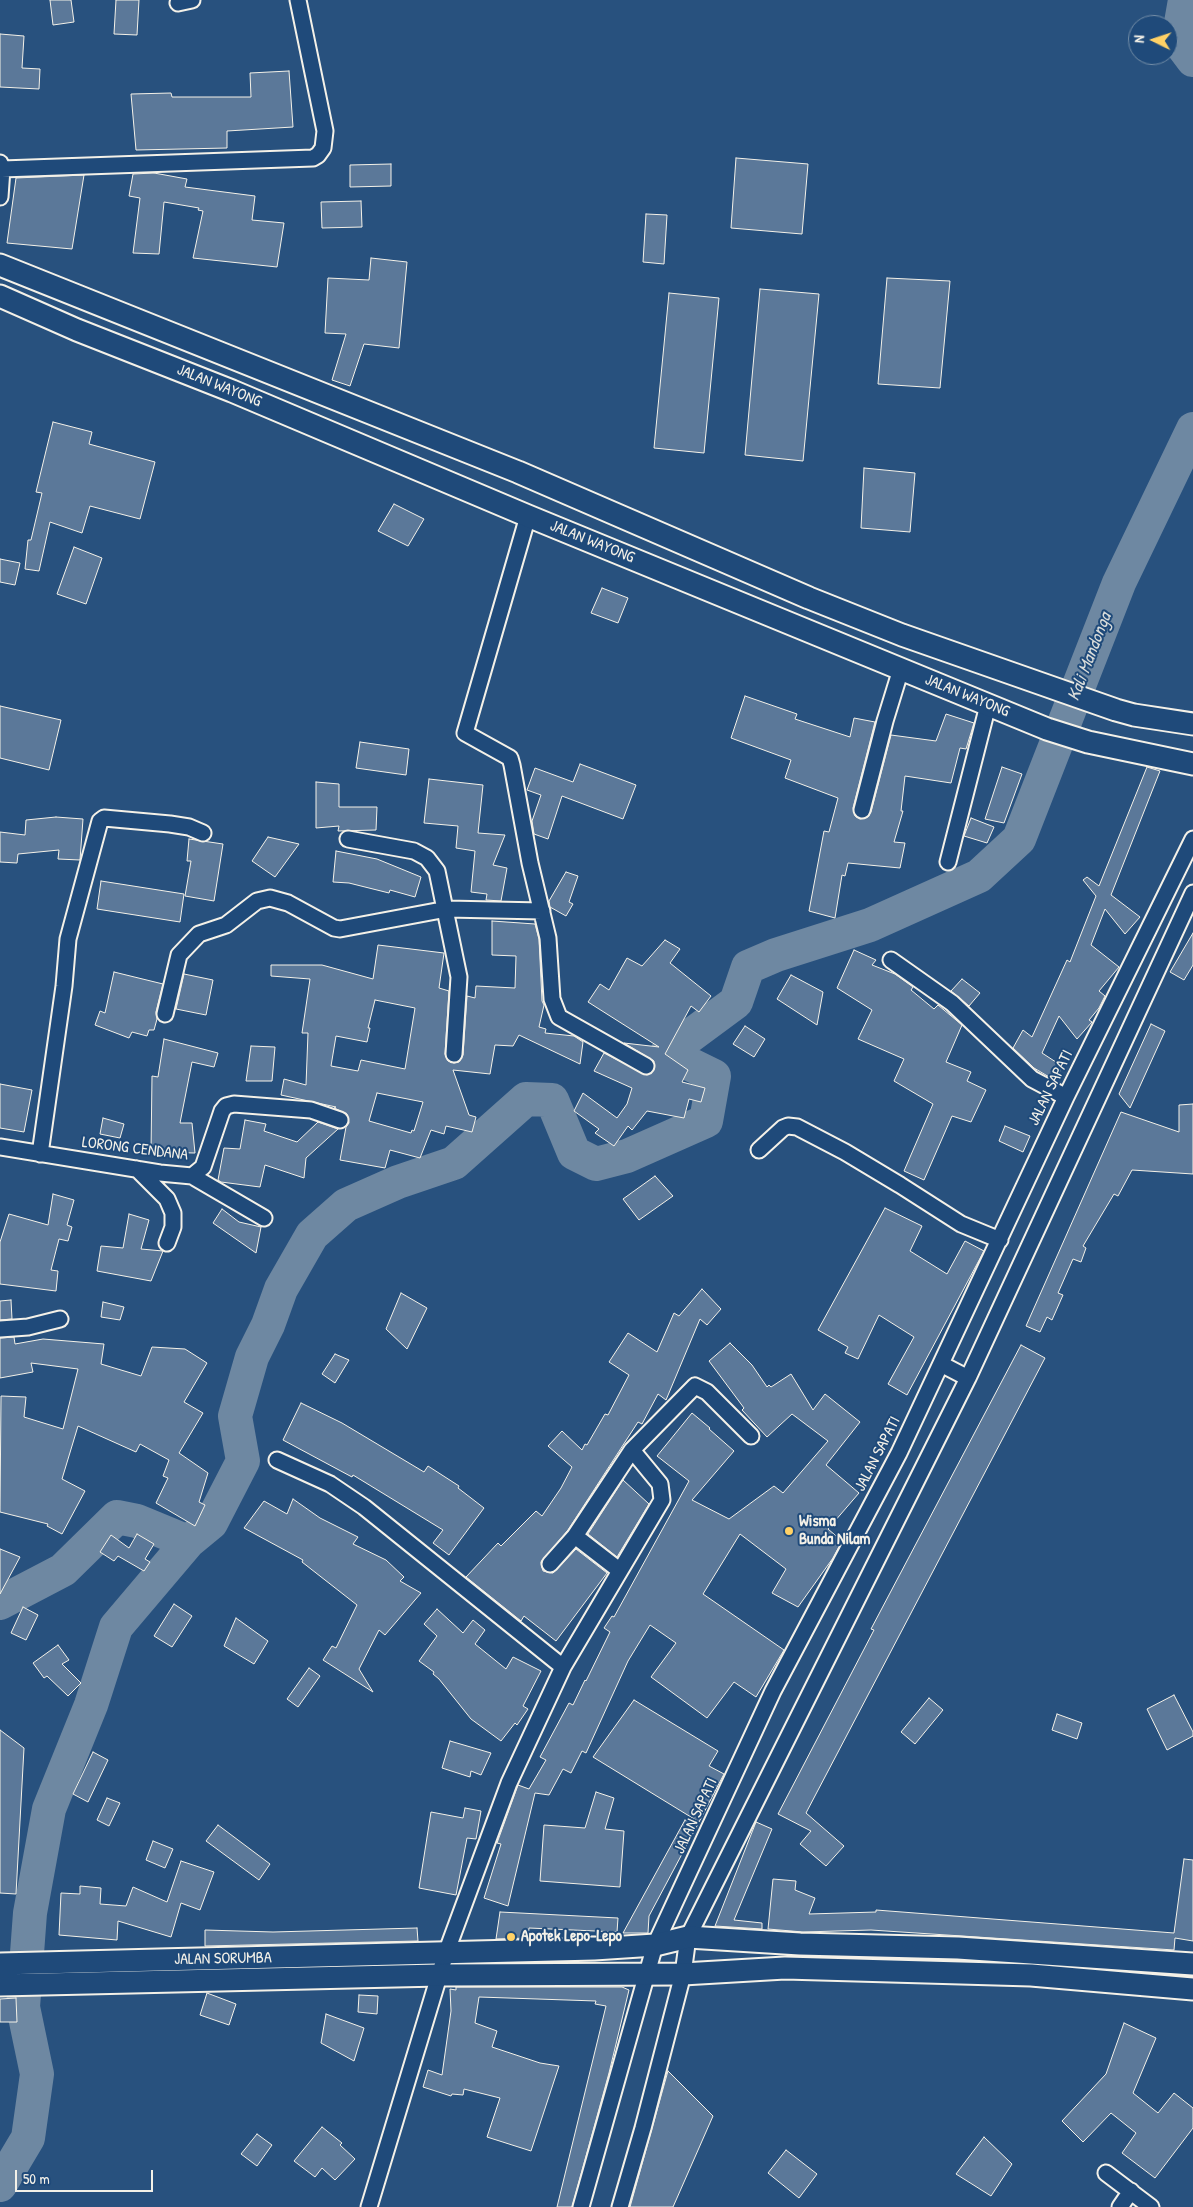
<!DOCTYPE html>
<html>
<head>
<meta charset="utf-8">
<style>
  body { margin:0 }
  #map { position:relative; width:1193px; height:2207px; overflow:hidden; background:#28517e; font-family:"Patrick Hand",sans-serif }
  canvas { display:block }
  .north { position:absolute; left:1128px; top:15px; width:50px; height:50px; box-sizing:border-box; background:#1f4a7a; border:1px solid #748da6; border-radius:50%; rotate:274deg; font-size:14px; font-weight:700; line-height:20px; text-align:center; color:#f4f1e8 }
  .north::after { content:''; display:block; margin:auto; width:18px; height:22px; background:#ffd166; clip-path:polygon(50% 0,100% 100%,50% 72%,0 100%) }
  .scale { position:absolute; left:15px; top:2170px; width:138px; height:22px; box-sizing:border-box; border:2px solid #f4f1e8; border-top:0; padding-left:6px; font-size:15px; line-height:18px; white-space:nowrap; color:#f4f1e8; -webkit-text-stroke:4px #1f4a7a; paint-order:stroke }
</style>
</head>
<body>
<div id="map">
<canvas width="1193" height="2207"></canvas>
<div class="north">N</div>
<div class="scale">50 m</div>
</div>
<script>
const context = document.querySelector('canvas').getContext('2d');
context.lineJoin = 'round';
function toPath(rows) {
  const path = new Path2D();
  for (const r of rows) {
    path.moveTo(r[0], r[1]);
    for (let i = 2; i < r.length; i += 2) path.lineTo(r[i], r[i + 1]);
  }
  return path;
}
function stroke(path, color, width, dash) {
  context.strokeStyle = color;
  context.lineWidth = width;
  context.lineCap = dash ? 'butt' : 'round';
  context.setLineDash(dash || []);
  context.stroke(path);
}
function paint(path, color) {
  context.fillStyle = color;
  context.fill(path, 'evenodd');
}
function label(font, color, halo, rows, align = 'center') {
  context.font = font + ' "Patrick Hand",sans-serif';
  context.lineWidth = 4;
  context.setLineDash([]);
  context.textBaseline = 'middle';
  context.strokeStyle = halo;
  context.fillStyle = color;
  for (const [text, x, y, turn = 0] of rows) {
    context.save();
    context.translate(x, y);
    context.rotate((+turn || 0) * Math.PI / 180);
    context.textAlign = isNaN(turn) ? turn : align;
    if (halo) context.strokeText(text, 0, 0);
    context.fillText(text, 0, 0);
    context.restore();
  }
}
stroke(toPath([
  [1185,0,1178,40,1193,60],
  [0,1603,63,1570,117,1517,137,1521,188,1542,211,1523,243,1461,235,1416,252,1357,268,1325,281,1289,312,1235,346,1205,398,1182,454,1163,526,1099,552,1100,574,1153,596,1164,627,1156,706,1121,714,1076,667,1053,736,1002,748,967,776,955,870,925,979,876,1019,839,1119,583,1193,429],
  [0,2185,28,2138,37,2074,23,2007,30,1913,49,1809,91,1705,116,1627,188,1542]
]), '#6e88a2', 34);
const building = toPath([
  [50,0,71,0,74,22,53,25,50,0],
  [116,0,139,0,137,35,114,34,116,0],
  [0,34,24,36,22,68,40,69,39,89,0,87,0,34],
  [289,71,293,127,227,131,227,148,136,150,131,94,171,93,172,97,251,97,250,73,289,71],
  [736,158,808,164,802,234,731,228,736,158],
  [391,164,391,186,350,187,350,165,391,164],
  [154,173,187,179,185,187,255,196,252,220,284,223,277,267,193,258,203,211,198,210,199,208,164,202,159,254,133,253,140,198,129,196,133,174,154,173],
  [84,175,72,249,7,243,16,178,84,175],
  [361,201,362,227,322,228,321,202,361,201],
  [646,214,667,215,664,264,643,262,646,214],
  [371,258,407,262,399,348,364,344,350,386,332,380,346,334,325,333,328,278,369,280,371,258],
  [887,278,950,281,940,388,878,384,887,278],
  [760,289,819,294,803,461,745,455,760,289],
  [669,293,719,298,704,453,654,448,669,293],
  [53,422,92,432,89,444,155,462,140,519,90,506,82,533,50,522,39,571,25,569,28,540,31,540,42,493,36,492,53,422],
  [864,468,915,473,910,532,861,528,864,468],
  [394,504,424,519,408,546,378,531,394,504],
  [74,547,102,558,86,604,57,594,74,547],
  [0,559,20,563,15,585,0,582,0,559],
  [602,588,628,598,618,623,591,613,602,588],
  [745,696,797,714,795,719,850,737,854,718,875,722,853,808,855,816,860,819,868,817,871,812,891,735,936,741,946,714,974,723,966,749,960,748,951,783,905,776,901,811,903,811,894,842,905,843,900,868,848,863,845,876,842,875,835,918,809,911,824,831,829,832,838,798,785,778,791,760,731,738,745,696],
  [0,706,61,720,49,770,0,758,0,706],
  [360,742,409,749,406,775,356,768,360,742],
  [580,764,636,785,623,819,562,796,548,839,534,834,532,821,541,795,527,790,535,768,573,782,580,764],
  [1002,767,1022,774,1004,823,985,819,1002,767],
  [1147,767,1160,771,1111,895,1140,917,1125,934,1105,909,1091,945,1119,967,1099,991,1105,996,1099,1008,1089,1020,1092,1022,1077,1039,1059,1016,1042,1053,1062,1066,1056,1081,1034,1068,1013,1048,1023,1030,1032,1037,1067,960,1070,962,1096,896,1083,880,1087,877,1099,886,1147,767],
  [429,779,483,785,478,833,505,835,493,865,507,868,501,901,486,900,487,894,471,892,475,851,456,848,458,826,424,823,429,779],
  [316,782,339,784,339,807,377,807,376,830,338,831,339,826,316,828,316,782],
  [56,817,83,819,80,860,58,859,59,850,18,854,17,863,0,862,0,832,25,835,26,820,56,817],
  [971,818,994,827,987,843,964,836,971,818],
  [268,837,299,844,275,877,252,861,268,837],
  [189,839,223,844,214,901,185,896,191,861,187,861,189,839],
  [336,851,377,859,421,877,415,897,390,890,389,893,349,883,333,882,336,851],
  [566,872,578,876,569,902,573,904,566,916,550,907,549,901,566,872],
  [101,881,184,894,180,922,97,909,101,881],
  [492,921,535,924,539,939,542,1001,544,1005,539,1027,546,1029,545,1033,574,1036,583,1042,580,1064,519,1035,513,1046,495,1045,490,1074,453,1070,469,1115,476,1117,472,1132,446,1126,444,1134,431,1130,420,1158,390,1150,385,1168,340,1160,346,1127,349,1123,347,1114,334,1108,336,1107,281,1095,284,1079,306,1085,308,1033,302,1033,310,979,271,976,271,965,322,965,373,979,378,945,444,953,439,988,449,991,445,1054,448,1061,454,1063,459,1062,463,1055,467,996,475,998,476,986,515,988,516,956,492,955,492,921],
  [375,1000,415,1008,405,1069,361,1060,358,1071,331,1066,336,1036,367,1042,370,1028,368,1028,375,1000],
  [377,1093,423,1102,414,1131,412,1130,411,1133,369,1121,377,1093],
  [1193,933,1193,965,1184,980,1170,972,1193,933],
  [665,940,680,949,670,963,711,996,699,1012,691,1006,665,1054,688,1070,682,1082,705,1088,701,1102,689,1099,684,1118,647,1111,632,1130,628,1126,614,1146,595,1133,599,1129,574,1111,583,1093,617,1118,627,1104,632,1088,594,1071,604,1053,647,1075,654,1070,654,1061,624,1043,659,1047,588,1002,600,984,609,990,627,958,642,966,665,940],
  [854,950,876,960,872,965,895,974,913,987,911,990,934,1009,938,1005,962,1025,946,1062,971,1072,967,1081,986,1090,971,1122,952,1116,924,1180,904,1171,933,1104,894,1081,904,1059,858,1039,872,1010,837,988,854,950],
  [114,972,163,984,156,1012,157,1019,154,1030,149,1030,147,1036,132,1032,129,1038,95,1025,100,1011,105,1013,114,972],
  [184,974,213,980,206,1015,176,1009,184,974],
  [791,975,823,992,817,1025,777,999,791,975],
  [962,979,980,993,969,1006,951,991,962,979],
  [1151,1024,1165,1031,1130,1108,1119,1094,1151,1024],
  [745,1026,765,1039,754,1057,733,1044,745,1026],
  [164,1039,218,1053,214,1067,192,1062,180,1123,192,1123,195,1153,151,1152,152,1076,158,1077,164,1039],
  [251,1046,275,1047,272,1081,246,1081,251,1046],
  [0,1084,32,1090,24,1132,0,1128,0,1084],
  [1193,1104,1193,1174,1132,1170,1118,1196,1114,1194,1083,1246,1086,1248,1081,1262,1073,1259,1058,1293,1063,1295,1052,1320,1047,1317,1040,1332,1026,1326,1121,1112,1179,1132,1179,1105,1193,1104],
  [103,1118,124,1124,120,1138,100,1134,103,1118],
  [245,1120,266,1124,264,1131,297,1142,318,1122,338,1129,306,1158,304,1178,265,1165,260,1187,221,1182,218,1180,224,1148,240,1149,245,1120],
  [1005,1126,1030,1136,1023,1152,999,1141,1005,1126],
  [655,1176,673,1196,639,1220,623,1199,655,1176],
  [53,1194,74,1200,67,1225,72,1227,68,1241,59,1239,51,1270,58,1271,56,1291,0,1284,0,1242,9,1214,48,1225,53,1194],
  [885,1208,922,1226,910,1251,947,1274,965,1241,984,1251,907,1395,888,1384,914,1337,879,1315,858,1359,845,1353,848,1347,818,1330,885,1208],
  [222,1209,239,1222,261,1227,256,1253,213,1223,222,1209],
  [129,1214,149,1220,141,1249,163,1251,151,1281,97,1271,101,1246,123,1248,129,1214],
  [702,1289,721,1309,707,1325,700,1319,666,1400,658,1394,642,1424,638,1422,568,1530,541,1562,543,1571,553,1573,576,1549,607,1573,556,1641,524,1616,521,1621,466,1577,498,1543,501,1546,536,1511,542,1516,561,1488,572,1467,548,1446,562,1431,582,1450,585,1444,587,1445,605,1414,608,1415,629,1375,609,1362,628,1333,657,1352,674,1313,679,1316,702,1289],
  [401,1293,427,1308,407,1349,386,1329,401,1293],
  [11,1300,12,1319,0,1320,0,1301,11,1300],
  [103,1302,124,1307,120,1320,101,1317,103,1302],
  [14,1337,15,1344,43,1339,104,1344,101,1364,141,1376,152,1347,185,1349,207,1363,184,1402,203,1413,179,1453,208,1473,199,1502,205,1505,195,1526,156,1503,168,1478,163,1476,169,1460,140,1444,136,1452,78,1426,62,1479,85,1491,62,1534,47,1526,48,1524,0,1512,1,1396,26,1397,24,1417,63,1429,78,1369,31,1363,33,1372,0,1378,0,1338,14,1337],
  [730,1343,752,1365,767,1387,769,1385,771,1387,791,1374,813,1410,825,1394,860,1422,826,1465,859,1493,828,1529,842,1541,833,1558,798,1607,772,1593,786,1569,740,1534,703,1594,784,1650,756,1697,734,1682,707,1718,651,1677,676,1643,650,1625,628,1661,586,1753,582,1751,571,1773,563,1769,549,1795,535,1793,508,1906,484,1898,501,1844,497,1843,518,1785,529,1789,546,1760,540,1757,569,1703,573,1705,585,1680,586,1681,610,1632,604,1628,612,1616,614,1617,689,1481,657,1456,692,1413,710,1428,709,1429,734,1451,692,1500,729,1519,774,1486,783,1493,828,1441,792,1414,767,1437,742,1410,744,1408,709,1361,730,1343],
  [1021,1345,1045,1358,806,1813,844,1846,826,1866,800,1844,811,1831,778,1814,874,1630,871,1629,1021,1345],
  [335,1354,349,1360,335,1383,322,1374,335,1354],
  [301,1403,342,1423,424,1472,428,1466,459,1486,458,1488,484,1508,449,1555,433,1543,443,1530,353,1475,352,1477,283,1440,301,1403],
  [623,1480,649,1504,617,1557,588,1534,623,1480],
  [293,1499,320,1518,358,1537,353,1544,386,1560,404,1577,400,1581,421,1593,385,1635,379,1630,359,1669,373,1692,323,1660,332,1646,336,1648,357,1605,302,1562,303,1560,244,1528,264,1501,287,1514,293,1499],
  [137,1534,154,1544,145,1559,150,1562,144,1571,118,1556,114,1561,100,1552,111,1535,129,1548,137,1534],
  [0,1549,20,1557,0,1594,0,1549],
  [174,1604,192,1616,172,1647,154,1636,174,1604],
  [23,1607,38,1615,26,1640,11,1633,23,1607],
  [437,1609,463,1633,473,1620,485,1630,475,1644,506,1669,513,1657,541,1671,523,1706,528,1709,517,1725,515,1723,501,1741,471,1719,439,1679,433,1674,434,1672,419,1661,437,1636,424,1624,437,1609],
  [236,1618,268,1641,254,1664,224,1646,236,1618],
  [58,1645,69,1660,62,1664,81,1683,68,1696,47,1676,44,1678,33,1663,58,1645],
  [309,1668,320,1676,298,1707,287,1699,309,1668],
  [1174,1695,1193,1732,1193,1736,1167,1750,1147,1709,1174,1695],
  [929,1698,943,1710,915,1744,901,1732,929,1698],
  [634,1700,718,1751,709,1766,724,1774,699,1822,593,1757,634,1700],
  [1057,1714,1082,1723,1077,1739,1052,1730,1057,1714],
  [0,1730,24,1748,16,1894,0,1893,0,1730],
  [450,1741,491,1753,481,1775,471,1771,470,1777,442,1768,450,1741],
  [93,1752,108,1760,88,1802,73,1794,93,1752],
  [596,1792,614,1798,605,1829,624,1831,620,1887,540,1881,544,1825,585,1828,596,1792],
  [107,1798,120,1803,109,1826,97,1820,107,1798],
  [465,1808,481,1811,476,1839,467,1838,456,1895,419,1888,431,1812,463,1818,465,1808],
  [685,1820,698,1824,649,1916,648,1933,623,1933,685,1820],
  [756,1822,772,1829,734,1920,762,1923,762,1929,715,1926,756,1822],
  [218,1825,270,1864,259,1880,206,1841,218,1825],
  [153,1841,173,1849,165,1868,146,1860,153,1841],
  [1184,1859,1193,1860,1193,1941,1175,1938,1174,1950,871,1930,803,1932,768,1929,773,1879,796,1881,795,1890,815,1898,809,1914,876,1912,876,1910,1174,1933,1184,1859],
  [181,1861,214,1872,200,1910,181,1903,171,1937,118,1921,117,1940,59,1935,61,1893,80,1894,80,1886,101,1888,100,1904,126,1906,133,1887,167,1902,181,1861],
  [500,1912,618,1918,617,1932,529,1928,528,1938,496,1939,500,1912],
  [417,1928,418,1941,205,1946,205,1930,273,1932,417,1928],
  [456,1987,622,1987,629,1990,609,2073,572,2207,557,2207,606,2006,595,2004,596,2001,479,1997,475,2023,497,2031,492,2047,540,2063,559,2066,531,2151,487,2137,500,2098,464,2089,463,2095,452,2094,451,2096,423,2087,428,2070,442,2075,451,2011,450,1989,456,1990,456,1987],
  [207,1993,236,2004,229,2025,200,2015,207,1993],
  [359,1995,378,1996,377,2014,358,2012,359,1995],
  [16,1998,17,2022,0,2022,0,1999,16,1998],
  [326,2014,364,2028,354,2061,321,2043,326,2014],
  [1124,2023,1156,2038,1133,2093,1158,2113,1174,2093,1193,2108,1193,2128,1155,2178,1122,2153,1136,2133,1111,2113,1083,2142,1062,2121,1106,2074,1124,2023],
  [668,2071,713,2116,673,2207,630,2207,668,2071],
  [322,2127,342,2143,340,2145,355,2159,335,2180,322,2168,315,2177,294,2161,322,2127],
  [257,2134,272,2145,257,2166,241,2154,257,2134],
  [984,2137,1012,2164,991,2196,956,2174,984,2137],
  [786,2150,817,2174,799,2198,768,2173,786,2150]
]);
paint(building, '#5b7899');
stroke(building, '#f4f1e8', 1);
const street = toPath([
  [178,3,192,0],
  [0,163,2,169,0,197],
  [2,169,313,158,318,155,323,148,325,131,298,0],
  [528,516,465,733,510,758,512,765,530,863,548,938,552,999,559,1017,646,1066],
  [862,810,885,721,901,669],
  [348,839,414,851,427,858,437,871,459,977,454,1054],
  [948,862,988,705],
  [891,960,952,1003,1032,1079,1066,1097],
  [165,1014,179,955,199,934,226,925,257,901,270,898,288,903,334,928,340,929,447,909,542,911],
  [0,1147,160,1173,192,1176,203,1167,222,1111,226,1106,234,1104,311,1110,340,1120],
  [759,1150,783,1128,788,1126,797,1127,845,1152,900,1185,961,1224,1000,1240],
  [40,1154,64,986,68,939,100,821,104,818,170,824,189,827,203,833],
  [137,1169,167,1199,173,1213,173,1227,167,1243],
  [192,1176,264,1218],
  [0,1329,28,1327,60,1319],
  [941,1364,968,1378],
  [277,1460,330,1484,364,1507,563,1667,509,1783,446,1953,369,2207],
  [575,1536,619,1570],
  [550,1564,575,1536,632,1450],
  [563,1667,662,1500,660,1484,632,1450,695,1386,707,1392,751,1436],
  [1106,2173,1151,2207],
  [581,2207,655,1945,773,1691,899,1453,1066,1097,1193,839],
  [620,2207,643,2128,683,1974,688,1937,968,1378,1193,893],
  [1120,2207,1131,2191]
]);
const secondary = toPath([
  [0,265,518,472,809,598,902,635,1116,710,1134,715,1193,724],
  [0,296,77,330,232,391,528,516,1047,729,1088,742,1193,764],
  [0,1964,594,1949,655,1945,688,1937,800,1944,958,1948,1193,1964],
  [0,1985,440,1975,683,1974,785,1968,1031,1975,1193,1989]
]);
stroke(street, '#f4f1e8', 19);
stroke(secondary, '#f4f1e8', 25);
stroke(street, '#1f4a7a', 15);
stroke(secondary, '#1f4a7a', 21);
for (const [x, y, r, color] of [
  [789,1531,5,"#ffd166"],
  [511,1937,5,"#ffd166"]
]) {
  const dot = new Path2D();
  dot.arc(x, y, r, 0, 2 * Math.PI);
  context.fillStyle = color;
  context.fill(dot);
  stroke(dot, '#1f4a7a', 2);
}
label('16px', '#f4f1e8', '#1f4a7a', [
  ["JALAN WAYONG",219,386,22],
  ["JALAN WAYONG",592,542,22],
  ["JALAN WAYONG",967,696,22],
  ["JALAN SAPATI",1051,1088,-64],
  ["LORONG CENDANA",135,1149,7],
  ["JALAN SAPATI",878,1454,-63],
  ["JALAN SAPATI",696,1816,-65],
  ["JALAN SORUMBA",223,1959,-1]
]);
label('bold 16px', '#f4f1e8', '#1f4a7a', [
  ["Wisma",799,1522],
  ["Bunda Nilam",799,1540],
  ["Apotek Lepo-Lepo",521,1937]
], 'left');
label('italic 18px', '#d9dcda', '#1f4a7a', [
  ["Kali Mandonga",1090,657,-69]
]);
</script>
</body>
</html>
